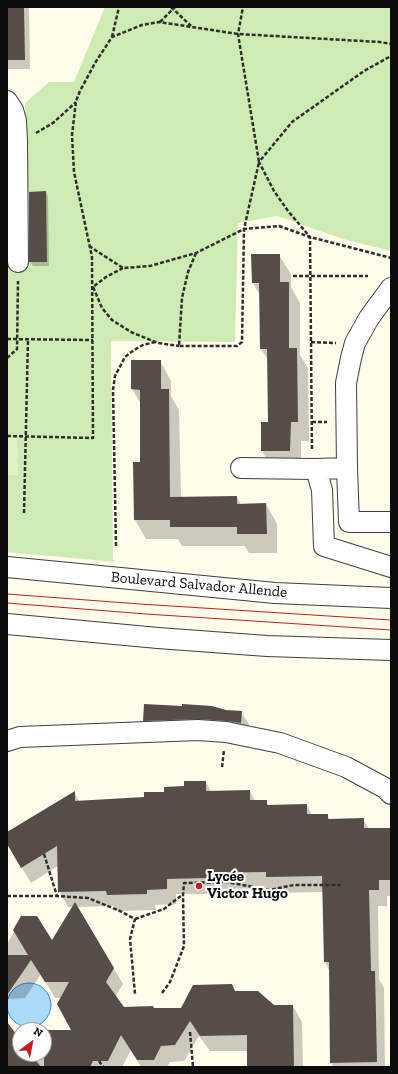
<!DOCTYPE html>
<html>
<head>
<meta charset="utf-8">
<style>
  body { margin:0 }
  #map { position:relative; width:398px; height:1074px; overflow:hidden; background:#fffceb; font-family:"Zilla Slab",serif }
  canvas { display:block }
  .frame { position:absolute; inset:0; border:8px solid #0c0c0c; pointer-events:none }
  .north { position:absolute; left:12px; top:1022px; width:40px; height:40px; box-sizing:border-box; background:#fff; border:1px solid #9e9e9e; border-radius:50%; rotate:32deg; font-size:11px; font-weight:700; line-height:16px; text-align:center; color:#0c0c0c }
  .north::after { content:''; display:block; margin:auto; width:14px; height:18px; background:#c31d1e; clip-path:polygon(50% 0,100% 100%,50% 72%,0 100%) }
</style>
</head>
<body>
<div id="map">
<canvas width="398" height="1074"></canvas>
<div class="frame"></div>
<div class="north">N</div>
</div>
<script>
const context = document.querySelector('canvas').getContext('2d');
context.lineJoin = 'round';
function paint(path, color) {
  context.fillStyle = color;
  context.fill(path, 'evenodd');
}
function toPath(rows) {
  const path = new Path2D();
  for (const r of rows) {
    if (r.length === 3) {
      path.moveTo(r[0] + r[2], r[1]);
      path.arc(r[0], r[1], r[2], 0, 2 * Math.PI);
      continue;
    }
    path.moveTo(r[0], r[1]);
    for (let i = 2; i < r.length; i += 2) path.lineTo(r[i], r[i + 1]);
  }
  return path;
}
function stroke(path, color, width, dash) {
  context.strokeStyle = color;
  context.lineWidth = width;
  context.lineCap = dash ? 'butt' : 'round';
  context.setLineDash(dash || []);
  context.stroke(path);
}
function label(font, color, halo, rows, align = 'center') {
  context.font = font + ' "Zilla Slab",serif';
  context.lineWidth = 4;
  context.setLineDash([]);
  context.textBaseline = 'middle';
  context.strokeStyle = halo;
  context.fillStyle = color;
  for (const [text, x, y, turn = 0] of rows) {
    context.save();
    context.translate(x, y);
    context.rotate((+turn || 0) * Math.PI / 180);
    context.textAlign = isNaN(turn) ? turn : align;
    if (halo) context.strokeText(text, 0, 0);
    context.fillText(text, 0, 0);
    context.restore();
  }
}
paint(toPath([
  [105,7,391,7,391,251,343,239,277,216,238,223,235,342,111,341,113,559,116,562,7,552,7,262,47,262,46,192,26,192,25,103,49,82,74,82]
]), '#ceebb3');
paint(toPath([
  [7,438,17,438,18,475,7,475]
]), '#e1f2c5');
const water = toPath([
  [29,1005,22]
]);
paint(water, '#acdafa');
stroke(water, '#2f8cd5', 1);
paint(toPath([
  [7,7,29,7,30,69,7,69],
  [46,192,48,197,49,266,33,266,30,262],
  [252,255,279,255,291,274,291,287,300,303,300,355,308,368,309,441,301,441,301,470,273,470,262,451,262,423,269,423,268,360,261,349,261,297,253,283],
  [132,361,160,361,171,381,171,396,179,410,181,498,237,497,241,505,266,504,277,524,277,553,249,553,245,546,182,546,178,539,146,539,135,520,141,463,141,404,132,389],
  [225,711,241,712,249,724,248,736,151,733,144,720],
  [206,782,211,792,250,791,255,801,266,801,269,806,307,805,312,815,327,815,330,820,363,819,369,829,391,829,391,896,387,896,387,906,378,906,379,979,384,988,385,1067,334,1067,331,1063,330,972,325,962,323,892,276,893,273,888,216,889,216,894,176,894,176,904,155,905,156,910,117,911,114,906,77,907,123,984,115,997,123,1008,181,1009,235,992,274,1006,293,1006,302,1022,303,1067,248,1067,248,1051,210,1051,199,1036,184,1061,170,1062,167,1067,141,1067,131,1050,122,1067,7,1067,7,1032,20,1041,20,1054,30,1054,31,1056,32,1054,44,1054,44,1032,73,1031,62,998,55,998,41,974,25,998,7,999,7,944,22,917,52,942,73,907,68,907,59,891,58,866,31,883,7,843,7,833,74,792,79,801,145,798]
]), '#0003');
paint(toPath([
  [7,7,24,7,25,60,7,60],
  [46,191,47,262,29,262,29,192],
  [251,254,280,254,280,282,289,282,289,348,297,348,298,422,291,422,290,451,261,451,261,422,268,422,267,349,260,349,259,283,252,283],
  [131,360,161,360,161,389,169,389,170,497,237,496,237,504,266,503,267,534,237,534,237,527,170,527,170,520,134,520,133,462,140,462,140,390,131,389],
  [144,704,182,706,182,704,212,706,226,710,242,711,241,723,227,721,199,719,143,721],
  [184,781,206,781,206,791,250,790,250,800,267,800,267,805,307,804,307,814,328,814,328,819,364,818,364,828,391,828,390,880,379,880,379,890,369,890,371,971,375,971,377,1062,330,1063,329,962,324,962,322,876,266,877,266,872,207,873,208,878,167,879,167,889,147,890,147,894,107,895,106,891,58,892,57,846,21,868,7,844,7,832,75,791,75,801,144,797,144,792,164,792,164,787,184,786],
  [75,902,114,968,106,982,124,1007,153,1006,154,1008,181,1008,193,985,232,984,235,991,258,991,274,1005,293,1005,294,1067,247,1067,247,1035,200,1036,190,1021,175,1045,161,1046,154,1060,137,1060,121,1035,108,1061,93,1061,90,1067,44,1067,44,1030,71,1030,57,1004,69,982,45,982,31,960,7,995,7,955,28,955,13,930,21,916,37,916,52,940],
  [7,1022,20,1039,20,1054,31,1054,41,1067,7,1067]
]), '#554d48');
const minor = toPath([
  [7,101,13,110,16,121,17,140,18,262],
  [241,468,316,469,347,468,346,383,351,358,355,343,369,318,391,288],
  [347,468,349,522,391,522],
  [316,469,322,490,324,546,391,567],
  [7,567,275,593,391,598],
  [7,624,158,638,267,646,391,650],
  [7,741,20,737,198,730,226,732,280,743,346,767,385,788,391,794]
]);
stroke(minor, '#3f3f3f', 22);
stroke(toPath([
  [171,7,191,26],
  [160,22,175,7],
  [112,37,119,7],
  [36,133,53,123,76,102],
  [89,246,123,268,150,266,196,253,244,229,279,226,310,237,391,258],
  [196,253,188,272,182,298,179,346,237,346,242,342,244,229,259,162,238,34,243,7],
  [123,268,106,277,93,287,102,308,112,320,131,332,158,343,179,346],
  [293,276,368,276],
  [7,339,93,340],
  [311,342,336,343],
  [7,358,17,349,18,281],
  [312,422,327,422],
  [7,436,93,438,92,257,74,172,72,135,76,101,80,91,95,63,112,37,142,25,159,22,238,34,380,42,391,44],
  [312,449,310,237,288,211,274,191,259,162,292,122,364,71,391,56],
  [24,513,28,339],
  [116,546,113,390,115,376,125,357,134,350,143,345,155,342],
  [222,767,224,750],
  [44,854,57,896],
  [7,896,57,896,88,898,120,911,135,919,130,939,135,994],
  [135,919,164,909,182,895],
  [162,993,170,982,184,946,183,895,184,883,227,882,269,890,294,885,341,885],
  [190,1032,193,1067],
  [99,1061,103,1067]
]), '#2e2e2e', 2.5, [4, 2]);
stroke(minor, '#fff', 20);
stroke(toPath([
  [7,594,140,604,391,620],
  [7,603,146,614,391,630]
]), '#c31d1e', 1);
for (const [x, y, r, color] of [
  [199,886,4,"#c31d1e"]
]) {
  const dot = new Path2D();
  dot.arc(x, y, r, 0, 2 * Math.PI);
  context.fillStyle = color;
  context.fill(dot);
  stroke(dot, '#fff', 1.5);
}
label('15px', '#0c0c0c', '#fff', [
  ["Boulevard Salvador Allende",199,585,5]
]);
label('bold 15px', '#0c0c0c', '#fff', [
  ["Lycée",207,877],
  ["Victor Hugo",207,894]
], 'left');
</script>
</body>
</html>
